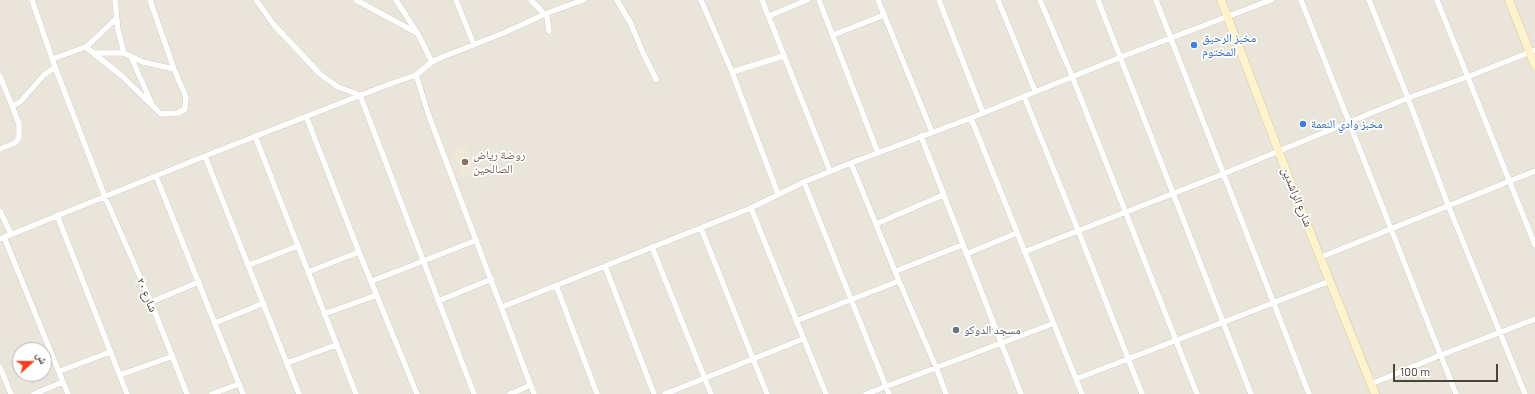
<!DOCTYPE html>
<html>
<head>
<meta charset="utf-8">
<style>
  body { margin:0 }
  #map { position:relative; width:1535px; height:394px; overflow:hidden; background:#f6f3ec; font-family:Barlow,"Noto Naskh Arabic",sans-serif }
  canvas { display:block }
  .north { position:absolute; left:12px; top:342px; width:40px; height:40px; box-sizing:border-box; background:#fff; border:1px solid #b7b4b0; border-radius:50%; rotate:69deg; font-size:11px; font-weight:700; line-height:16px; text-align:center; color:#4b4439 }
  .north::after { content:''; display:block; margin:auto; width:14px; height:18px; background:#fc3f1d; clip-path:polygon(50% 0,100% 100%,50% 72%,0 100%) }
  .scale { position:absolute; left:1393px; top:364px; width:105px; height:18px; box-sizing:border-box; border:2px solid #4b4439; border-top:0; padding-left:5px; font-size:12px; line-height:14px; white-space:nowrap; color:#4b4439; -webkit-text-stroke:3px #fff; paint-order:stroke }
</style>
</head>
<body>
<div id="map">
<canvas width="1535" height="394"></canvas>
<div class="north">ش</div>
<div class="scale">100 m</div>
</div>
<script>
const context = document.querySelector('canvas').getContext('2d');
context.lineJoin = 'round';
function paint(path, color) {
  context.fillStyle = color;
  context.fill(path, 'evenodd');
}
function toPath(rows) {
  const path = new Path2D();
  for (const r of rows) {
    path.moveTo(r[0], r[1]);
    for (let i = 2; i < r.length; i += 2) path.lineTo(r[i], r[i + 1]);
  }
  return path;
}
function stroke(path, color, width, dash) {
  context.strokeStyle = color;
  context.lineWidth = width;
  context.lineCap = dash ? 'butt' : 'round';
  context.setLineDash(dash || []);
  context.stroke(path);
}
function label(font, color, halo, rows, align = 'center') {
  context.font = font + ' Barlow,"Noto Naskh Arabic",sans-serif';
  context.lineWidth = 3.5;
  context.setLineDash([]);
  context.textBaseline = 'middle';
  context.strokeStyle = halo;
  context.fillStyle = color;
  for (const [text, x, y, turn = 0] of rows) {
    context.save();
    context.translate(x, y);
    context.rotate((+turn || 0) * Math.PI / 180);
    context.textAlign = isNaN(turn) ? turn : align;
    if (halo) context.strokeText(text, 0, 0);
    context.fillText(text, 0, 0);
    context.restore();
  }
}
paint(toPath([
  [0,0,1535,0,1535,394,0,394],
  [20,350,44,350,44,374,20,374]
]), '#eae5da');
paint(toPath([
  [466,146,476,173,463,179,453,151]
]), '#efe8d6');
const street = toPath([
  [32,0,55,67,105,197,151,302,187,394],
  [115,0,118,30,124,53],
  [256,0,274,25,320,74,338,87,360,95],
  [356,0,417,33],
  [396,0,418,34,432,62],
  [456,0,474,45],
  [531,0,547,17,549,31],
  [617,0,631,24,643,53,656,79],
  [701,0,732,72,778,194],
  [762,0,830,171],
  [819,0,878,153],
  [878,0,932,132],
  [939,0,983,113],
  [998,0,1035,91],
  [1040,0,1072,76,1197,394],
  [1098,0,1251,394],
  [1156,0,1309,394],
  [1301,0,1456,394],
  [1369,0,1408,98,1448,205,1525,394],
  [1437,0,1535,245],
  [769,16,807,0],
  [833,35,884,15],
  [86,47,122,76,161,114,178,113,185,109,186,97,174,69,150,0],
  [94,53,124,53,143,62,174,69],
  [131,57,152,104],
  [52,59,86,47,116,19],
  [732,72,784,56],
  [416,75,429,116,534,394],
  [0,76,12,106],
  [360,95,474,394],
  [1024,96,1078,230,1142,394],
  [306,116,359,252,417,394],
  [971,118,1082,394],
  [255,136,356,394],
  [921,136,1021,394],
  [0,149,15,143,19,138,19,124,12,106,20,102,44,75,55,67],
  [205,156,299,394],
  [851,163,899,281,936,367,946,394],
  [156,176,243,394],
  [804,182,889,394],
  [751,208,826,394],
  [0,211,11,234],
  [57,215,127,394],
  [876,224,943,195],
  [701,228,767,394],
  [4,237,68,394],
  [0,239,210,154,387,85,416,75,432,62,440,58,506,32,545,14,583,0],
  [652,247,711,394],
  [1024,252,1223,174,1408,98,1467,77,1535,50],
  [966,254,1017,233],
  [1321,257,1535,171],
  [249,265,298,246],
  [605,266,654,394],
  [896,271,962,245],
  [308,272,359,252],
  [372,281,477,240],
  [556,285,597,394],
  [438,301,492,279],
  [151,302,199,282],
  [502,307,751,208,804,182,851,163,971,118,1121,57,1271,0],
  [324,314,377,295],
  [796,321,899,281],
  [215,323,264,303],
  [287,363,336,345],
  [0,367,11,394],
  [60,371,110,352],
  [120,375,173,356],
  [1076,379,1330,281],
  [1371,384,1441,355,1535,319],
  [34,394,63,382],
  [212,394,239,384],
  [510,394,531,385],
  [665,394,803,339],
  [866,394,1052,324]
]);
const secondary = toPath([
  [1221,0,1298,202,1375,394],
  [1509,0,1535,66]
]);
stroke(street, '#c2bbae', 6);
stroke(secondary, '#d6c79b', 9);
stroke(street, '#fff', 5.5);
stroke(secondary, '#fff3cd', 8);
for (const [x, y, r, color] of [
  [1194,45,4,"#3f7fe0"],
  [1303,124,4,"#3f7fe0"],
  [465,162,4,"#8d6e63"],
  [956,330,4,"#6b7280"]
]) {
  const dot = new Path2D();
  dot.arc(x, y, r, 0, 2 * Math.PI);
  context.fillStyle = color;
  context.fill(dot);
  stroke(dot, '#fff', 1.5);
}
label('12px', '#366cbe', '#fff', [
  ["مخبز الرحيق",1202,38],
  ["المختوم",1202,52],
  ["مخبز وادي النعمة",1311,124]
], 'left');
label('12px', '#785e54', '#fff', [
  ["روضة رياض",473,155],
  ["الصالحين",473,169]
], 'left');
label('12px', '#4b4439', '#fff', [
  ["شارع الراشدين",1297,197,68],
  ["شارع ٢٠",147,295,67]
]);
label('12px', '#5b616d', '#fff', [
  ["مسجد الدوكو",964,330]
], 'left');
</script>
</body>
</html>
